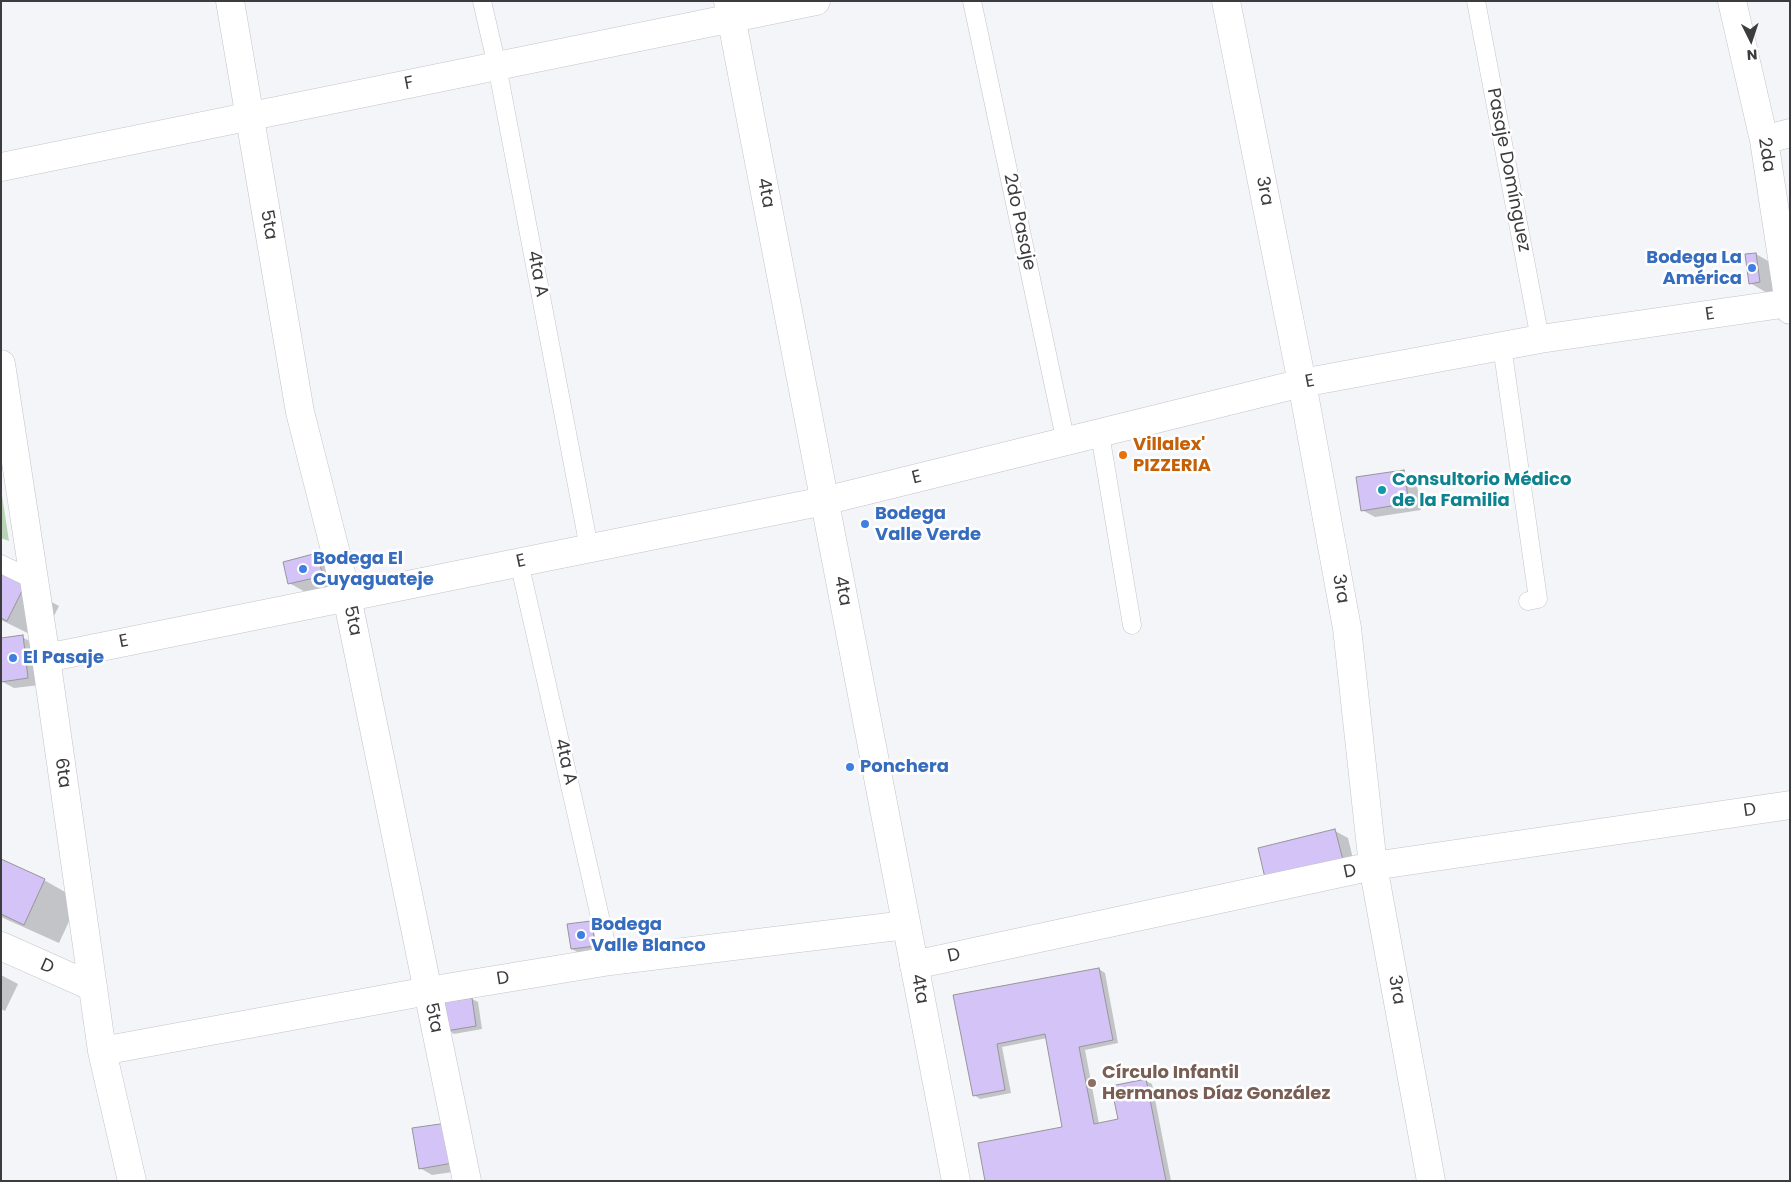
<!DOCTYPE html>
<html>
<head>
<meta charset="utf-8">
<style>
  body { margin:0 }
  #map { position:relative; width:1791px; height:1182px; overflow:hidden; background:#f3f5f9; font-family:Poppins,sans-serif }
  canvas { display:block }
  .frame { position:absolute; inset:0; border:2px solid #3c3c3e; pointer-events:none }
  .north { position:absolute; left:1726px; top:15px; width:50px; height:50px; -webkit-text-stroke:4px #fff; paint-order:stroke; rotate:176deg; font-size:14px; font-weight:700; line-height:20px; text-align:center; color:#3c3c3e }
  .north::after { content:''; display:block; margin:auto; width:18px; height:22px; background:#3c3c3e; clip-path:polygon(50% 0,100% 100%,50% 72%,0 100%) }
</style>
</head>
<body>
<div id="map">
<canvas width="1791" height="1182"></canvas>
<div class="frame"></div>
<div class="north">N</div>
</div>
<script>
const context = document.querySelector('canvas').getContext('2d');
context.lineJoin = 'round';
function paint(path, color) {
  context.fillStyle = color;
  context.fill(path, 'evenodd');
}
function toPath(rows) {
  const path = new Path2D();
  for (const r of rows) {
    path.moveTo(r[0], r[1]);
    for (let i = 2; i < r.length; i += 2) path.lineTo(r[i], r[i + 1]);
  }
  return path;
}
function stroke(path, color, width, dash) {
  context.strokeStyle = color;
  context.lineWidth = width;
  context.lineCap = dash ? 'butt' : 'round';
  context.setLineDash(dash || []);
  context.stroke(path);
}
function label(font, color, halo, rows, align = 'center') {
  context.font = font + ' Poppins,sans-serif';
  context.lineWidth = 5;
  context.setLineDash([]);
  context.textBaseline = 'middle';
  context.strokeStyle = halo;
  context.fillStyle = color;
  for (const [text, x, y, turn = 0] of rows) {
    context.save();
    context.translate(x, y);
    context.rotate((+turn || 0) * Math.PI / 180);
    context.textAlign = isNaN(turn) ? turn : align;
    if (halo) context.strokeText(text, 0, 0);
    context.fillText(text, 0, 0);
    context.restore();
  }
}
paint(toPath([
  [1,489,9,541,1,538]
]), '#b9d4b5');
paint(toPath([
  [1756,254,1775,265,1779,293,1769,294,1750,283],
  [1403,472,1416,479,1421,510,1375,517,1362,510],
  [317,555,336,566,341,586,309,594,289,583],
  [1,575,59,606,42,640,1,620],
  [22,637,35,644,40,685,14,688,1,681],
  [1335,831,1348,838,1355,867,1259,849],
  [1,861,44,880,79,900,59,943,1,917],
  [591,922,610,933,591,960,572,949,568,925],
  [1099,969,1105,973,1118,1043,1085,1050,1099,1124,1119,1120,1146,1081,1152,1084,1171,1181,987,1181,1064,1128,1047,1038,1002,1047,1011,1093,980,1099,974,1095,954,996],
  [1,975,18,984,5,1011,1,1009],
  [472,999,478,1002,482,1029,454,1034,448,1030],
  [414,1129,466,1170,432,1175,420,1168]
]), '#0003');
const building = toPath([
  [1756,253,1760,282,1749,284,1745,254,1756,253],
  [1404,470,1409,503,1361,511,1356,477,1404,470],
  [317,553,323,576,288,584,283,562,317,553],
  [1,573,25,585,7,621,1,618,1,573],
  [23,635,28,678,1,682,1,638,23,635],
  [1335,829,1343,860,1265,878,1258,848,1335,829],
  [1,859,45,879,24,925,1,914,1,859],
  [591,921,596,946,571,949,567,924,591,921],
  [1099,968,1113,1040,1079,1047,1094,1124,1118,1119,1111,1086,1146,1079,1166,1181,985,1181,978,1143,1062,1127,1045,1034,997,1044,1005,1090,973,1096,953,995,1099,968],
  [472,998,476,1026,446,1031,442,1002,472,998],
  [447,1123,453,1163,419,1169,412,1128,447,1123]
]);
paint(building, '#d4c3f6');
stroke(building, '#979599', 1);
const service = toPath([
  [482,1,497,66,589,548],
  [972,1,1066,443],
  [1476,1,1540,339],
  [1502,346,1538,599,1528,601],
  [1100,434,1132,625],
  [519,562,610,961],
  [1,564,34,580]
]);
const minor = toPath([
  [230,1,300,412,347,597,467,1181],
  [1732,1,1764,140,1790,310],
  [1764,140,1790,133],
  [1,167,816,1],
  [1,364,46,658,102,1051,132,1181],
  [46,658,824,501,1302,383,1540,339,1789,303],
  [1,946,93,987],
  [914,965,1373,866,1790,805],
  [102,1051,428,991,610,961,906,925]
]);
const tertiary = toPath([
  [728,1,956,1181],
  [1226,1,1302,383,1347,628,1373,866,1431,1181]
]);
stroke(service, '#c2c4c8', 19);
stroke(minor, '#c2c4c8', 29);
stroke(tertiary, '#c2c4c8', 29);
stroke(service, '#fff', 18);
stroke(minor, '#fff', 28);
stroke(tertiary, '#fff', 28);
for (const [x, y, r, color] of [
  [1752,268,5,"#3f7fe0"],
  [1123,455,5,"#e8710a"],
  [1382,490,5,"#0f9aa8"],
  [865,524,5,"#3f7fe0"],
  [303,569,5,"#3f7fe0"],
  [13,658,5,"#3f7fe0"],
  [850,767,5,"#3f7fe0"],
  [581,935,5,"#3f7fe0"],
  [1092,1083,5,"#8d6e63"]
]) {
  const dot = new Path2D();
  dot.arc(x, y, r, 0, 2 * Math.PI);
  context.fillStyle = color;
  context.fill(dot);
  stroke(dot, '#fff', 2);
}
label('18px', '#3c3c3e', '#fff', [
  ["F",409,84,-11],
  ["2da",1766,155,81],
  ["Pasaje Domínguez",1508,170,79],
  ["3ra",1264,191,79],
  ["4ta",765,193,79],
  ["2do Pasaje",1019,222,78],
  ["5ta",268,225,80],
  ["4ta A",537,274,79],
  ["E",1710,315,-8],
  ["E",1310,382,-11],
  ["E",917,478,-14],
  ["E",521,562,-12],
  ["3ra",1340,589,80],
  ["4ta",842,591,79],
  ["5ta",352,621,78],
  ["E",124,642,-11],
  ["4ta A",565,762,77],
  ["6ta",62,773,82],
  ["D",1750,811,-8],
  ["D",1350,872,-12],
  ["D",954,956,-12],
  ["D",47,967,24],
  ["D",503,979,-9],
  ["4ta",919,989,79],
  ["3ra",1396,990,80],
  ["5ta",433,1018,78]
]);
label('bold 18px', '#366cbe', '#fff', [
  ["Bodega La",1742,258,"right"],
  ["América",1742,279,"right"],
  ["Bodega",875,514],
  ["Valle Verde",875,535],
  ["Bodega El",313,559],
  ["Cuyaguateje",313,580],
  ["El Pasaje",23,658],
  ["Ponchera",860,767],
  ["Bodega",591,925],
  ["Valle Blanco",591,946]
], 'left');
label('bold 18px', '#c56008', '#fff', [
  ["Villalex'",1133,445],
  ["PIZZERIA",1133,466]
], 'left');
label('bold 18px', '#0d838f', '#fff', [
  ["Consultorio Médico",1392,480],
  ["de la Familia",1392,501]
], 'left');
label('bold 18px', '#785e54', '#fff', [
  ["Círculo Infantil",1102,1073],
  ["Hermanos Díaz González",1102,1094]
], 'left');
</script>
</body>
</html>
